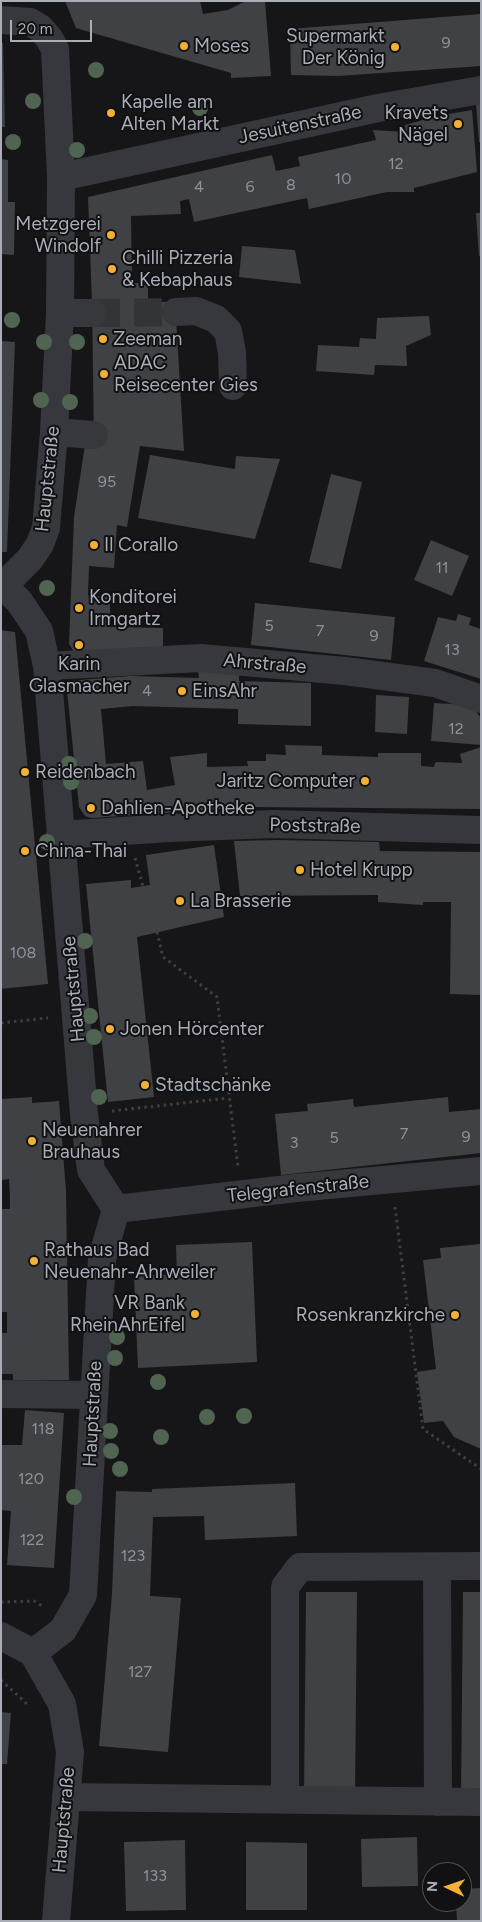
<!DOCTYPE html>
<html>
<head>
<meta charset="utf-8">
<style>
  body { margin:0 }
  #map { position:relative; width:482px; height:1922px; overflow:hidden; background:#161618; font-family:Figtree,sans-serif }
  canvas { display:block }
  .frame { position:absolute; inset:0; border:2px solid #a8adb8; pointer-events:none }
  .north { position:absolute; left:422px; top:1862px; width:50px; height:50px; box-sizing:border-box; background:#111113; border:1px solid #4d4f55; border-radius:50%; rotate:273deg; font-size:14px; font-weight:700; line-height:20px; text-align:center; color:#a8adb8 }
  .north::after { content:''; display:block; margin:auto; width:18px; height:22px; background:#f2b134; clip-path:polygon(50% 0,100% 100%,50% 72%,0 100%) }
  .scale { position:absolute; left:10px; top:20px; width:82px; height:22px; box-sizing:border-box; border:2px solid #a8adb8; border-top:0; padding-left:6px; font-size:15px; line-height:18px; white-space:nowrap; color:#a8adb8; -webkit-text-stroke:4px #111113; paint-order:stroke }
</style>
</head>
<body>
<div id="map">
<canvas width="482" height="1922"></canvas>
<div class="frame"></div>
<div class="north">N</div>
<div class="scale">20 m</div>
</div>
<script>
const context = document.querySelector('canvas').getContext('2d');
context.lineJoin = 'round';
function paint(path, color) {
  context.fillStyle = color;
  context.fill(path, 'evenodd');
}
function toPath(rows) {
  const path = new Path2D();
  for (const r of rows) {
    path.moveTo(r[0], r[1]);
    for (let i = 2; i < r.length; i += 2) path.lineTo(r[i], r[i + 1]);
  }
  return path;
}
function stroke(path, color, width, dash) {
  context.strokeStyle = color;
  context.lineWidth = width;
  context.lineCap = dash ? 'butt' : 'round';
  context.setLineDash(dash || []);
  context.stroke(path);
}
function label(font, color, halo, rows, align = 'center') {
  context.font = font + ' Figtree,sans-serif';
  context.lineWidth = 4;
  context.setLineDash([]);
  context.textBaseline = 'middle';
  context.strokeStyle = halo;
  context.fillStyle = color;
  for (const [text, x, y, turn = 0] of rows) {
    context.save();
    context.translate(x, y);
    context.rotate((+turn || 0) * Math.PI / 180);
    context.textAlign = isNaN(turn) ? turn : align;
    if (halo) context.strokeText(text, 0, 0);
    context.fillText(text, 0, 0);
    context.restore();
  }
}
paint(toPath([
  [65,1,200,1,203,14,228,10,246,1,265,1,271,76,231,78,231,73,76,28],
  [481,14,481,66,338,76,291,75,290,29],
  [1,43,3,43,5,127,1,127],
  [476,104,481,104,481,142,479,142],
  [472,110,477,172,414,188,414,192,387,192,309,209,307,198,194,222,189,199,180,201,181,214,131,216,132,283,148,283,148,302,175,302,184,451,140,446,127,527,117,525,114,568,89,566,88,595,110,597,110,627,163,628,163,653,74,652,69,644,74,517,85,445,94,442,92,302,88,197,272,155,276,171,300,166,298,157,376,140,373,130,406,132,405,125,437,116],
  [1,159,8,160,8,202,15,202,14,255,1,254],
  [476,213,481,213,481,256,479,256],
  [242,246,295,250,301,284,239,277],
  [429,316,431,335,406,346,407,366,375,365,374,375,316,371,318,345,359,347,360,338,376,339,377,318],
  [1,341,15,342,7,552,1,552],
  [150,455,235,469,236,456,280,459,255,539,138,518],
  [331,474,362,482,341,569,309,562],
  [431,540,469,556,452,596,414,580],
  [255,603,395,617,391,660,251,645],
  [458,614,471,618,469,625,481,629,481,679,424,661,438,617,456,621],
  [1,630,15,632,48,984,1,989],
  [198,671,239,672,239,681,311,683,311,726,238,724,238,709,133,706,101,709,106,764,143,761,147,790,175,785,170,757,207,753,207,767,248,766,247,761,266,761,266,754,286,755,285,745,322,746,322,755,378,757,378,753,421,753,421,766,434,767,435,763,437,762,462,763,460,754,481,747,481,809,252,807,91,818,85,816,79,807,66,681,131,676,199,678],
  [376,695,409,697,407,734,375,732],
  [434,703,471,705,481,718,481,745,431,741],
  [277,840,379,842,380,851,481,852,481,995,450,994,451,902,423,902,423,905,378,902,378,895,240,896,234,841],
  [214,845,224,917,137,937,154,1097,108,1102,86,884,131,880,131,888,150,885,146,855],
  [32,1097,32,1103,59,1101,66,1191,69,1380,13,1380,13,1374,1,1374,1,1333,7,1333,7,1312,1,1312,1,1209,10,1209,10,1196,9,1179,1,1180,1,1099],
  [448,1097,449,1112,481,1109,481,1153,281,1175,275,1114,308,1111,307,1104,353,1099,354,1107],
  [252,1242,257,1362,138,1368,134,1276,177,1274,176,1245],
  [481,1244,481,1449,454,1437,443,1421,424,1423,417,1372,436,1369,423,1260,441,1258,440,1248],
  [25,1410,64,1413,54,1568,7,1565,11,1511,1,1510,1,1445,22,1445],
  [295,1483,297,1536,205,1540,204,1516,153,1517,150,1596,181,1598,168,1752,99,1746,112,1594,116,1491,152,1492,152,1489],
  [306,1592,357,1592,355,1796,304,1796],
  [463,1592,481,1592,481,1796,461,1796],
  [1,1712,11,1713,7,1764,1,1764],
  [417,1837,418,1886,362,1887,361,1839],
  [185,1840,186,1910,126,1911,124,1842],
  [246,1842,307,1843,307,1910,246,1910],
  [481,1888,481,1921,457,1921,456,1902,462,1902,462,1889]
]), '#404145');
stroke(toPath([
  [92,313,176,312]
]), '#333438', 28, [28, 14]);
stroke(toPath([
  [135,858,143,886],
  [157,932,163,957,217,997,238,1167],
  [1,1023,48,1018],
  [112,1111,228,1098],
  [395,1207,423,1429,481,1469],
  [1,1602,34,1601,44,1607],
  [1,1680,28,1705]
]), '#3d3f44', 3, [2.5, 4]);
stroke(toPath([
  [1,20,30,22,40,28,49,38,55,49,61,177,60,313,54,432,46,528,40,544,30,559,3,586],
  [61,177,378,108,481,90],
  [176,312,196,311,216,319,228,331,232,353,233,386],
  [60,313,92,313],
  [54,432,94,435],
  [3,586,19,601,39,631,47,666,84,1114,91,1170,116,1209,102,1259,83,1595,63,1630,33,1653],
  [47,666,201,658,345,671,435,683,481,699],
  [60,835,170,828,273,824,481,830],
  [116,1209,296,1188,481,1171],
  [1,1394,94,1395],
  [437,1567,438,1802],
  [1,1636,33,1653],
  [33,1653,62,1704,70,1752,56,1921],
  [66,1797,481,1802],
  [285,1799,285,1587,300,1567,481,1566]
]), '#37383d', 28);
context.fillStyle = '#506452';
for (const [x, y] of [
  [96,70],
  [33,101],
  [200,108],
  [13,142],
  [77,150],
  [12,320],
  [44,342],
  [77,342],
  [41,400],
  [70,402],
  [47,588],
  [69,764],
  [71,782],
  [47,842],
  [85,941],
  [90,1016],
  [94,1037],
  [99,1097],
  [117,1337],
  [115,1358],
  [158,1382],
  [244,1416],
  [207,1417],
  [110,1431],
  [161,1437],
  [111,1451],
  [120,1469],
  [74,1497]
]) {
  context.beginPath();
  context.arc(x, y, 8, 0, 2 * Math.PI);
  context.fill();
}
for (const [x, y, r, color] of [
  [184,46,5,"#f2b134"],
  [395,47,5,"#f2b134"],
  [111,113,5,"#f2b134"],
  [458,124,5,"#f2b134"],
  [111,235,5,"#f2b134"],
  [112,269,5,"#f2b134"],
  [103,339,5,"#f2b134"],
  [104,374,5,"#f2b134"],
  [94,545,5,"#f2b134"],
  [79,608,5,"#f2b134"],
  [79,645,5,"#f2b134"],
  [182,691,5,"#f2b134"],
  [25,772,5,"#f2b134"],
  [365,781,5,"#f2b134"],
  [91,808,5,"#f2b134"],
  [25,851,5,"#f2b134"],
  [300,870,5,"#f2b134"],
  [180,901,5,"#f2b134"],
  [110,1029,5,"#f2b134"],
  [145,1085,5,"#f2b134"],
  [32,1141,5,"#f2b134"],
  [34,1261,5,"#f2b134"],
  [195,1314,5,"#f2b134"],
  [455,1315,5,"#f2b134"]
]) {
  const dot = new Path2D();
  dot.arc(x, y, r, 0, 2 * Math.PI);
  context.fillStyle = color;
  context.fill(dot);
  stroke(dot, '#111113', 2);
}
label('16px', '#8e929b', null, [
  ["9",446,43],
  ["12",396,164],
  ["10",343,179],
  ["8",291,185],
  ["4",199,187],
  ["6",250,187],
  ["95",107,482],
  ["11",442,568],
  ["5",269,626],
  ["7",320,631],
  ["9",374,636],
  ["13",452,650],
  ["4",147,691],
  ["12",456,729],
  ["108",23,953],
  ["7",404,1134],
  ["9",466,1137],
  ["5",334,1138],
  ["3",294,1143],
  ["118",43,1429],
  ["120",31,1479],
  ["122",32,1540],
  ["123",133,1556],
  ["127",140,1672],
  ["133",155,1876]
]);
label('19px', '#a8adb8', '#111113', [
  ["Supermarkt",385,36,"right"],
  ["Der König",385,58,"right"],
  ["Moses",194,46],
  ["Kapelle am",121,102],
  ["Alten Markt",121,124],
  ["Kravets",448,113,"right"],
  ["Nägel",448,135,"right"],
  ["Metzgerei",101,224,"right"],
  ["Windolf",101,246,"right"],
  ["Chilli Pizzeria",122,258],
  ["& Kebaphaus",122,280],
  ["Zeeman",113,339],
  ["ADAC",114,363],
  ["Reisecenter Gies",114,385],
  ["Il Corallo",104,545],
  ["Konditorei",89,597],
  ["Irmgartz",89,619],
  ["Karin",79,664,"center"],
  ["Glasmacher",79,686,"center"],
  ["EinsAhr",192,691],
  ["Reidenbach",35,772],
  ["Jaritz Computer",355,781,"right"],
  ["Dahlien-Apotheke",101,808],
  ["China-Thai",35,851],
  ["Hotel Krupp",310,870],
  ["La Brasserie",190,901],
  ["Jonen Hörcenter",120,1029],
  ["Stadtschänke",155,1085],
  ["Neuenahrer",42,1130],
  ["Brauhaus",42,1152],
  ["Rathaus Bad",44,1250],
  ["Neuenahr-Ahrweiler",44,1272],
  ["VR Bank",185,1303,"right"],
  ["RheinAhrEifel",185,1325,"right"],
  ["Rosenkranzkirche",445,1315,"right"]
], 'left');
label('19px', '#a8adb8', '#111113', [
  ["Jesuitenstraße",300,125,-12],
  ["Hauptstraße",48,479,-84],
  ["Ahrstraße",265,664,5],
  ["Poststraße",315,826,1],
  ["Hauptstraße",74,989,-95],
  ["Telegrafenstraße",298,1189,-6],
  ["Hauptstraße",93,1414,-87],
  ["Hauptstraße",64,1820,-85]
]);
</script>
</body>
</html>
